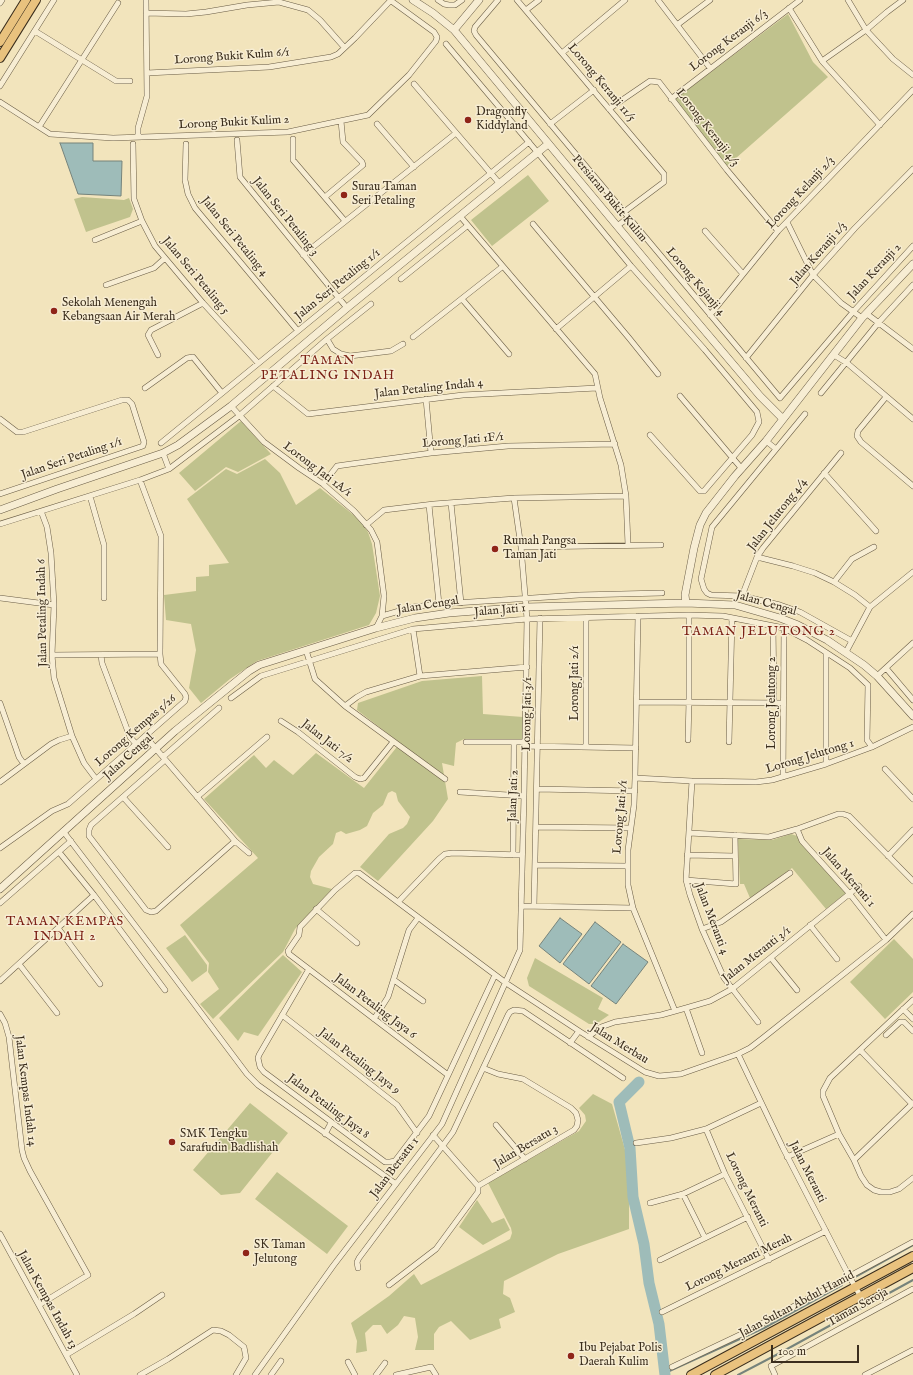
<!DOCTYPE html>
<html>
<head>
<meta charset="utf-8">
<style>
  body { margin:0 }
  #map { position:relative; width:913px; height:1375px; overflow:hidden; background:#f2e4bc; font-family:"IM FELL English",serif }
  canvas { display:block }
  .scale { position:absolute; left:771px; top:1345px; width:88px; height:18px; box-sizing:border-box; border:2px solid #3b2e1d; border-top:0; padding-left:5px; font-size:12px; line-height:14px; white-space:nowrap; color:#3b2e1d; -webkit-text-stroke:3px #f7edd3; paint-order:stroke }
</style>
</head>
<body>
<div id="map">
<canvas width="913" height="1375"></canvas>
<div class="scale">100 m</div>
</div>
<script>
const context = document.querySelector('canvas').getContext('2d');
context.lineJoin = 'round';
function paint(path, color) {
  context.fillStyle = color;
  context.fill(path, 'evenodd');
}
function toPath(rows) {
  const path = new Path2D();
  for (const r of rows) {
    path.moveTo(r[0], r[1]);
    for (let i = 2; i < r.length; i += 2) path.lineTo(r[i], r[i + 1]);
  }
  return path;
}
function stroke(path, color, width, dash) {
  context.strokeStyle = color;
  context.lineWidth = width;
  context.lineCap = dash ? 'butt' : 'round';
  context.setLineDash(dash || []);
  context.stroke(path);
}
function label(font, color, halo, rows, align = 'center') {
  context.font = font + ' "IM FELL English",serif';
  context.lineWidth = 3;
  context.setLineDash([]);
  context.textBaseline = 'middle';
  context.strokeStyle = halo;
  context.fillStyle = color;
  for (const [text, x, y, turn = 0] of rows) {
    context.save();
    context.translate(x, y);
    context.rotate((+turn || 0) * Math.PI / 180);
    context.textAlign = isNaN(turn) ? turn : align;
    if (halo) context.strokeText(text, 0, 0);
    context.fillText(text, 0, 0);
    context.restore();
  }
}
paint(toPath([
  [788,14,813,62,828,77,727,166,674,100],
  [528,175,549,201,492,246,471,220],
  [82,197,124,200,129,198,133,209,130,217,86,232,74,199],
  [241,421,271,454,238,472,226,467,195,491,179,473],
  [265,459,280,473,296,505,320,488,361,521,368,532,372,544,380,596,376,613,369,625,257,661,230,679,201,703,189,688,196,650,191,624,166,620,164,595,196,591,196,577,209,576,209,565,229,563,187,499,226,469,237,474],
  [482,676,483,714,523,717,523,740,464,739,456,743,454,766,442,763,448,799,433,821,378,881,360,867,389,834,403,828,407,824,410,817,398,801,396,793,392,791,388,793,383,805,373,813,367,826,360,830,346,834,341,831,336,833,333,844,319,857,311,871,310,877,313,884,332,889,295,929,283,952,213,1019,200,1004,219,989,208,972,209,963,180,925,258,858,204,799,254,755,266,768,274,760,293,775,316,753,364,788,400,743,357,710,358,703,422,681],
  [791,834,797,836,800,843,846,893,826,909,792,868,750,898,744,884,740,884,738,839,772,840],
  [185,935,207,965,207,971,192,982,166,948],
  [894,939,913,959,913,992,885,1019,850,982],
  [283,955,302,972,258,1036,244,1032,238,1041,219,1018],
  [535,958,603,998,598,1009,609,1015,596,1024,589,1024,529,986,527,978],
  [593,1094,612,1104,626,1153,629,1193,629,1229,558,1254,504,1281,503,1294,510,1298,515,1312,499,1319,501,1328,470,1340,451,1321,439,1327,434,1334,434,1350,415,1350,418,1337,415,1318,404,1316,398,1325,387,1334,381,1325,373,1325,365,1333,367,1351,356,1353,357,1341,351,1323,389,1296,414,1274,421,1285,510,1239,512,1233,511,1228,488,1183,579,1131,586,1121,585,1115,579,1108],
  [250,1103,288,1133,240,1193,221,1195,193,1170],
  [277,1172,348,1226,327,1254,255,1199],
  [477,1200,492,1223,504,1218,510,1230,483,1245,459,1227]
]), '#c0c28d');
const water = toPath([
  [60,143,93,143,93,161,122,161,121,196,78,194,60,143],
  [560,918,582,934,560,963,539,946,560,918],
  [595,922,621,942,589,984,563,964,595,922],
  [623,944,648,962,616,1004,591,986,623,944]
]);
paint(water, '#9ebcb9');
stroke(water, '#76837b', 1);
stroke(toPath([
  [855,1277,913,1245],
  [665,1373,764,1328,842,1285],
  [738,1375,778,1354,913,1280]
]), '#76837b', 2);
stroke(toPath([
  [639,1082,619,1102,630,1148,633,1197,644,1244,649,1283,659,1324,665,1375]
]), '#9ebcb9', 11);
const minor = toPath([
  [438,0,444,4,449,5,455,5,462,0],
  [498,0,475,27,474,31,476,35,780,398,853,312,913,246],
  [517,0,664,174,664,182,624,212],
  [658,0,710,68],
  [848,0,866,30,893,59,913,75],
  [0,3,2,0],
  [789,8,822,61,880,125],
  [526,10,539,0],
  [146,13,186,14,206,12,247,5,279,2,308,10,320,20,344,47],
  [677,25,710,0],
  [35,31,116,81,130,81],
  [446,44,538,153,631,266,705,350,757,412,759,422,752,435,704,491,700,491,650,435],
  [562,53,625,0],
  [822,61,866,30,887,12,903,0],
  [147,73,269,67,331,57,338,54,355,38,391,0],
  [414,84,500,184],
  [0,86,54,0],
  [671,99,800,0],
  [0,102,50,134,113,138,288,132,368,115,409,75,436,41,437,37,434,32,390,0],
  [609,109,650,81,659,82,727,170,778,231],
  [377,124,414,167],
  [550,124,594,90],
  [39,127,118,3],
  [138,137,138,128,147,96,146,0],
  [293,139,293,160,345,221],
  [237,140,240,177,347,308],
  [133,144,134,199,142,221,155,246,203,303,258,363],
  [186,144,185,180,188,194,195,208,298,331],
  [325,197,363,165,362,162,343,142,341,121],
  [460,216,595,374,600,398,621,465,626,496,628,545],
  [787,222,813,275,841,303,862,318],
  [533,224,629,338,658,374],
  [617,226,628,218],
  [705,231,743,274],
  [95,240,142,221],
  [303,255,456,133],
  [401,279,467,226],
  [106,285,154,268,165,258],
  [462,299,509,354],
  [867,314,913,349],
  [710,315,778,231,913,90],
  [556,329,631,266],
  [413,337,502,267],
  [327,339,333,349,341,354,350,356,391,351,403,344],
  [158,355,148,335,151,330,203,303],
  [834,355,847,363,913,419],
  [746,358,813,275,855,228,913,169],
  [273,386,308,414,463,395,597,388],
  [145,388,187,358,193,357,222,393],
  [821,393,879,322,913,285],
  [680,396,742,469],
  [886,397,858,431,857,436,861,442,913,486],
  [426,399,431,453],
  [231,406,264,442,299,468,323,484,354,511,371,530,377,542,384,596,382,616,376,628],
  [805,414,712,527,701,579,704,589,707,593,711,595,742,596,780,605,800,612,852,641],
  [0,419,17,432,23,432,122,400,128,400,132,404,144,442,143,446,0,494],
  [766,441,776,449],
  [161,443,529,142],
  [163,453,169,469],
  [824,473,876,531],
  [323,484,337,466,351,464,431,453,508,446,615,444],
  [90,496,104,545,104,598],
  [451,503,461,603],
  [429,505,439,604],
  [41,511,47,527,51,553,54,605,52,655,54,678,72,736,84,763,96,779],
  [0,524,140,480,169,469,239,416,327,339,371,304],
  [366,525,384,510,434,504,514,498,626,496],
  [521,547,661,545],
  [757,557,793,566,815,573,834,582,855,595,870,607],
  [834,582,852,559,874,547],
  [742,596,757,557,763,548,841,453],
  [0,598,54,605],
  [382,616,413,607,439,604,579,595,662,593],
  [638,616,635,778,634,805,628,850,628,885,633,908,675,1011],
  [586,618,586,747],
  [773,626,774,703],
  [413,629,420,676],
  [306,650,315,679,345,706,445,779],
  [846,652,870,607,913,572],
  [52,655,160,654],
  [101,655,102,663,130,737,136,744],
  [886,668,913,700],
  [877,676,913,643],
  [231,698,261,676,413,629,527,619,689,615,723,616,784,628,807,640,850,668,868,685,867,740,872,747],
  [637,702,783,703],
  [0,703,19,757,24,764],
  [345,706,357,697,366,692,420,676,527,667],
  [281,721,298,732,355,777,360,779,364,778,393,742],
  [145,736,235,841,249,853],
  [688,740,689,701,689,615],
  [466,742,525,742],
  [729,742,732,618],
  [525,746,636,748],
  [163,757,219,708],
  [165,760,91,825,89,830,89,836,146,910,151,912,156,911,235,841],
  [826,764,826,653],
  [885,769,913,799],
  [783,777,784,628],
  [635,778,692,781,756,782,772,780,826,764,872,747,913,727],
  [692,781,686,880,690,895,702,929,724,978,758,1022],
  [0,782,51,744,59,740,72,736],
  [537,789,635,791],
  [460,792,524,796],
  [123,797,168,847],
  [197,797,267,737],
  [536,827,631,828],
  [797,829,802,841,849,893,886,940],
  [63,831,153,949,247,1074,258,1085,396,1184],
  [689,833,769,837,797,829,838,814,843,814,849,816,913,881],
  [0,848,52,811,68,804,185,701,186,697,185,694,161,664,160,654,161,536,140,480],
  [59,852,94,895,165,990],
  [513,855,514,742],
  [687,855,735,856],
  [888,856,913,830],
  [535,865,627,866],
  [686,880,736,884,735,835],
  [398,902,439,859,445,854,453,853,522,855],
  [0,903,71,841],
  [521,906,633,908],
  [534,906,540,618],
  [316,909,357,943],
  [810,925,837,959],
  [58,928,100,984],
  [702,929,721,922,790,873],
  [771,958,797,990],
  [19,964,57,1013],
  [309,969,259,1055,258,1058,260,1067,264,1072,385,1162,390,1162,395,1161,429,1116,495,975],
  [394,980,423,1001],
  [0,981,94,895],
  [913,1000,830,1078,823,1091,823,1096,839,1134,854,1160,861,1176,867,1185,874,1190,881,1192,890,1192,899,1189,913,1178],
  [686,1008,702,1053],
  [903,1009,913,1019],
  [0,1014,5,1023,9,1037,22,1150,24,1158,30,1171,88,1275,39,1305],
  [282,1015,397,1105,417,1133],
  [374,1019,388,997,409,930,418,918],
  [886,1035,900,1022,904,1022,913,1031],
  [588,1037,601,1027,615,1022,661,1015,686,1008,710,1001,732,989,859,886],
  [570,1043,579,1031],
  [860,1050,912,1104],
  [738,1054,783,1148,849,1276,861,1297],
  [448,1075,289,954,288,951,299,935,300,927,335,890,355,873,359,873,506,983,579,1031,645,1072,659,1076,681,1074,738,1054,750,1048,763,1038,886,940,913,914],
  [496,1125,525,1159],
  [706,1129,725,1174,769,1260],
  [325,1134,331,1123],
  [636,1143,671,1138,706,1129,761,1103],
  [787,1157,839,1134],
  [854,1160,913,1103],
  [478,1186,574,1130,577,1126,578,1120,576,1113,571,1108,523,1079,498,1074,483,1068],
  [683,1194,705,1238],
  [650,1203,683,1194,725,1174],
  [0,1234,77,1375],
  [660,1260,748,1217],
  [358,1268,357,1262,359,1258,453,1132,508,1015,510,1012,514,1010,523,1011,623,1078],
  [389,1285,436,1249,478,1192,478,1186,433,1135],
  [662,1312,826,1231],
  [66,1355,134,1314,162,1295],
  [348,1362,355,1375],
  [672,1367,750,1330,913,1242],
  [140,1375,168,1359,213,1330,221,1331,229,1335,244,1347,246,1358,236,1375],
  [255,1375,333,1266,442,1124,520,950,524,796,527,619,521,547,514,498],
  [271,1375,281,1361],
  [376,1375,385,1363],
  [396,1375,431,1367,436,1375],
  [775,1375,771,1366,913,1289],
  [865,1375,913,1350]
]);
const tertiary = toPath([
  [413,0,433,13,454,30,677,298,760,396,783,419],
  [454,30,479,0],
  [0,510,57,489,163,453,178,445,231,406,347,308,548,144],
  [686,603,685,595,694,548,700,525,706,513,735,476,766,441,862,318,913,264],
  [0,889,175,731,249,671,259,665,376,628,415,618,449,613,526,607,686,603,735,605,780,618,798,625,827,640,864,665,877,676,913,716]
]);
const primary = toPath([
  [0,42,26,0],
  [0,58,36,0],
  [691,1375,913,1256],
  [715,1375,913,1268]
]);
stroke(minor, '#695c45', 6);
stroke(tertiary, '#695c45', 8);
stroke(primary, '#3b2e1d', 10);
stroke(minor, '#f7edd3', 5);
stroke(tertiary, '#f7edd3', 7);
stroke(primary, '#e9c27e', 8);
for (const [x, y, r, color] of [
  [468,120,4,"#8f2418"],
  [344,195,4,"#8f2418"],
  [54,311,4,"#8f2418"],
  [495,549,4,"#8f2418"],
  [172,1142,4,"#8f2418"],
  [246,1253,4,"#8f2418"],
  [571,1356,4,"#8f2418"]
]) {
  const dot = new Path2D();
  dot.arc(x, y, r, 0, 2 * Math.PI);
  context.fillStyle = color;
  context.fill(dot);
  stroke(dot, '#f7edd3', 1.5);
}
label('12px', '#3b2e1d', '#f7edd3', [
  ["Lorong Keranji 6/3",729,41,-37],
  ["Lorong Bukit Kulm 6/1",232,57,-4],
  ["Lorong Keranji 11/5",601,83,50],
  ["Lorong Bukit Kulim 2",234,123,-3],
  ["Lorong Keranji 4/3",707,128,52],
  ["Lorong Kelanji 2/3",801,193,-47],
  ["Persiaran Bukit Kulim",609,199,50],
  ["Jalan Seri Petaling 3",285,217,51],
  ["Jalan Seri Petaling 4",234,237,51],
  ["Jalan Keranji 1/3",819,254,-49],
  ["Jalan Keranji 2",875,272,-47],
  ["Jalan Seri Petaling 5",195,276,50],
  ["Lorong Kejanji 4",695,282,50],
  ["Jalan Seri Petaling 1/1",338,285,-39],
  ["Jalan Petaling Indah 4",429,389,-6],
  ["Lorong Jati 1F/1",463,441,-5],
  ["Jalan Seri Petaling 1/1",72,459,-19],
  ["Lorong Jati 1A/1",317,470,37],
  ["Jalan Jelutong 4/4",778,515,-52],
  ["Jalan Cengal",766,604,16],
  ["Jalan Cengal",428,606,-9],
  ["Jalan Jati 1",500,611,-5],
  ["Jalan Petaling Indah 6",43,613,-91],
  ["Lorong Jati 2/1",576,683,-90],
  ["Lorong Jelutong 2",773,703,-90],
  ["Lorong Jati 3/1",528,714,-89],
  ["Lorong Kempas 5/26",136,731,-41],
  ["Jalan Jati 7/2",327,742,38],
  ["Jalan Cengal",129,757,-42],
  ["Lorong Jelutong 1",810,757,-17],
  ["Jalan Jati 2",514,796,-88],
  ["Lorong Jati 1/1",621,817,-85],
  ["Jalan Meranti 1",848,878,49],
  ["Jalan Meranti 4",711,919,69],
  ["Jalan Meranti 3/1",757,955,-38],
  ["Jalan Petaling Jaya 6",375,1007,37],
  ["Jalan Merbau",619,1044,32],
  ["Jalan Petaling Jaya 9",359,1062,38],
  ["Jalan Kempas Indah 14",25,1091,83],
  ["Jalan Petaling Jaya 8",328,1107,37],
  ["Jalan Bersatu 3",526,1147,-31],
  ["Jalan Bersatu 1",395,1168,-53],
  ["Jalan Meranti",807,1172,63],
  ["Lorong Meranti",746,1190,64],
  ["Lorong Meranti Merah",739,1263,-26],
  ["Jalan Kempas Indah 13",47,1300,61],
  ["Jalan Sultan Abdul Hamid",797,1305,-28],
  ["Taman Seroja",858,1308,-29]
]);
label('12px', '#3b2e1d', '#f7edd3', [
  ["Dragonfly",476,113],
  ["Kiddyland",476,127],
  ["Surau Taman",352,188],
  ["Seri Petaling",352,202],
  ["Sekolah Menengah",62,304],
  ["Kebangsaan Air Merah",62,318],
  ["Rumah Pangsa",503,542],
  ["Taman Jati",503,556],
  ["SMK Tengku",180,1135],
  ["Sarafudin Badlishah",180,1149],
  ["SK Taman",254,1246],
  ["Jelutong",254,1260],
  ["Ibu Pejabat Polis",579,1349],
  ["Daerah Kulim",579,1363]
], 'left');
context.letterSpacing = '1px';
label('13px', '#7a1f14', '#f7edd3', [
  ["TAMAN",328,361],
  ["PETALING INDAH",328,376],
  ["TAMAN JELUTONG 2",759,632],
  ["TAMAN KEMPAS",65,922],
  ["INDAH 2",65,937]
]);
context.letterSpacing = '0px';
</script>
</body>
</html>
